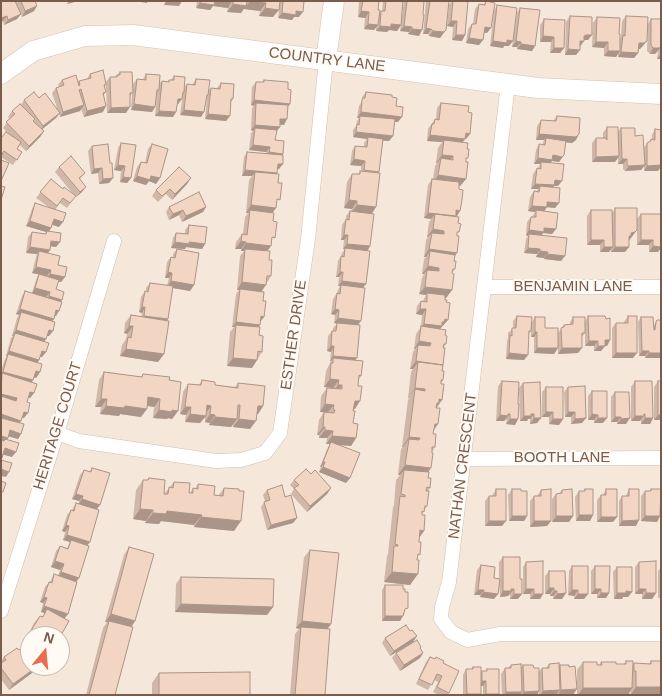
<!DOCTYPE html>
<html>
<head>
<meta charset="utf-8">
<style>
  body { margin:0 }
  #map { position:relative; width:662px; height:696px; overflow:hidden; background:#fdf6ec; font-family:Arial,sans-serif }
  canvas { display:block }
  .frame { position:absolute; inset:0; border:2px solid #7a5c4d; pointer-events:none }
  .north { position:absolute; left:20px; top:626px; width:50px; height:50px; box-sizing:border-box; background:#fffaf3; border:1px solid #cabbb1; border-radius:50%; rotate:17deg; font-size:14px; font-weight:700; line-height:20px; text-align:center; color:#7a5c4d }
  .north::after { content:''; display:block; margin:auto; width:18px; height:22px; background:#e76f51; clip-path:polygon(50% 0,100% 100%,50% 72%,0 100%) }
</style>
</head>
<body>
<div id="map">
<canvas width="662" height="696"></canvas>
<div class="frame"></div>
<div class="north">N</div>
</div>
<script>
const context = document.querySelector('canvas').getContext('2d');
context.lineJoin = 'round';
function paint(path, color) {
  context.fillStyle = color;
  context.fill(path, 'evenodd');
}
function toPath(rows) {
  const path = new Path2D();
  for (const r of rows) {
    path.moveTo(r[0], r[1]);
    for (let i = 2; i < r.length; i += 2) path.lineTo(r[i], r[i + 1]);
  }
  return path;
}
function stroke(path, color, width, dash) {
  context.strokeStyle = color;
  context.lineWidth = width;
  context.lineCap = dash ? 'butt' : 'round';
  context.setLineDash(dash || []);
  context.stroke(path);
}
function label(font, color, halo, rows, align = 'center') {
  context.font = font + ' Arial,sans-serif';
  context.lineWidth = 4;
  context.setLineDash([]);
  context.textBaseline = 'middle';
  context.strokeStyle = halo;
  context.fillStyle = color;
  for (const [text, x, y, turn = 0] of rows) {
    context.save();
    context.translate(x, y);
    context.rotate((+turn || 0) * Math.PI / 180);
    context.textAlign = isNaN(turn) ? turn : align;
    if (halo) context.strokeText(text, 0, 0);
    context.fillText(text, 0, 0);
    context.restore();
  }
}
paint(toPath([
  [1,1,661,1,661,695,1,695],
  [30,636,60,636,60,666,30,666]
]), '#f5e8da');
const street = toPath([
  [508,84,449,582,442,607,441,619,451,632,467,640,500,634,661,634],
  [485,287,661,287],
  [57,433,79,441,216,461,241,460,265,453,280,433,308,239,326,60],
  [464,459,661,458],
  [1,611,57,433,114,241]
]);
const secondary = toPath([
  [326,60,334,1],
  [1,74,33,51,85,36,133,35,538,88,661,94]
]);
stroke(street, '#d1beb0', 15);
stroke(secondary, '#d6c0b0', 21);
stroke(street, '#fff', 14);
stroke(secondary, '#fff', 20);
paint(toPath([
  [1,1,16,3,17,1,37,1,36,2,34,11,22,17,21,14,17,19,4,25,3,21,1,22],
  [197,1,280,1,273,17,259,16,260,11,244,9,244,8,241,13,227,12,228,8,213,6,210,10,196,8],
  [280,1,304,1,299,17,294,17,292,20,278,18],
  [359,1,379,1,378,10,379,14,382,11,383,1,403,1,401,25,397,31,389,30,387,32,376,31,376,27,374,30,364,29,365,18,358,17],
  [404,1,424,1,419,36,408,34,409,32,400,31],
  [426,1,449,1,446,30,440,38,429,36,428,34,423,34],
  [452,1,468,1,465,35,462,41,452,40,453,27,447,26,449,5],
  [486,1,487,33,484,33,479,45,466,43,468,29,472,24,473,24,475,9,479,4,484,4],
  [497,5,509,46,504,46,503,48,490,46,494,11],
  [520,8,535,46,532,51,517,49,517,47,512,47,517,13],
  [570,16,588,40,584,40,576,55,565,55,566,22],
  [626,16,648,24,651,19,661,19,661,59,657,59,658,51,655,54,650,54,647,51,648,25,643,46,640,49,638,49,638,53,634,58,618,57,618,54,616,57,604,56,604,48,592,47,593,23,597,17,619,34,620,39,621,37,622,21],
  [544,19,564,48,560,53,550,53,551,42,540,42,540,25],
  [120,72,132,90,133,84,137,79,143,79,146,74,159,84,162,81,168,82,169,80,171,80,174,76,184,88,187,84,192,85,196,79,208,91,211,88,217,88,221,83,233,99,231,102,226,121,205,119,207,97,204,112,201,117,180,115,183,93,182,99,178,104,177,104,176,112,173,117,155,116,157,93,155,107,152,112,131,110,132,93,130,97,126,113,107,113,106,85,104,88,106,92,103,96,103,112,84,117,81,109,80,111,60,117,59,114,56,118,42,129,44,131,40,137,26,151,20,145,17,149,22,152,13,165,1,157,1,138,8,133,3,128,10,119,8,117,12,111,21,105,24,100,39,98,57,108,52,93,56,88,59,87,58,85,62,80,78,82,79,81,87,79,90,74,106,82,110,77,115,77],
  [264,80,288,89,288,105,284,125,280,124,280,127,276,131,275,140,283,154,279,169,277,169,276,174,276,208,273,212,271,246,267,251,271,276,262,291,264,317,260,322,258,327,262,352,252,368,227,366,230,332,234,327,232,327,236,294,239,290,237,290,240,256,244,251,241,251,241,249,235,249,236,242,242,234,243,234,245,217,248,213,246,213,249,180,252,176,242,176,244,157,247,152,266,154,266,152,249,150,251,133,253,131,251,130,252,108,254,106,251,105,252,87,256,82,262,82],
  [366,92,392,97,396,106,398,122,394,122,393,136,389,141,383,141,372,213,370,246,367,250,358,325,355,360,361,376,358,380,355,409,354,409,353,423,356,438,351,446,339,445,350,478,346,483,319,472,321,467,320,467,328,447,330,444,326,444,327,438,319,438,319,435,317,435,319,420,324,412,328,413,320,412,321,396,327,388,333,389,333,388,324,387,326,371,331,361,330,361,331,352,327,351,328,336,332,331,333,331,333,328,337,324,334,323,335,315,331,314,333,299,337,293,338,290,340,286,338,286,339,277,336,277,338,261,341,256,342,253,345,249,343,249,344,240,341,240,342,225,346,219,346,216,350,211,351,211,352,209,344,208,347,182,352,174,358,174,361,171,361,166,350,165,352,151,355,146,364,147,364,143,367,139,353,137,353,130,356,126,357,121,359,118,357,118,359,106,362,101,362,97],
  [441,103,468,112,470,134,463,142,466,162,466,179,460,186,459,186,457,216,455,217,457,236,454,261,455,269,452,273,452,290,446,298,445,298,444,325,443,325,440,329,445,335,446,344,443,348,442,371,443,380,441,383,436,408,433,434,435,447,432,452,428,478,430,488,428,491,427,506,422,514,417,559,410,585,384,582,387,556,388,554,393,507,394,505,396,480,400,475,398,475,401,449,403,447,402,447,408,400,409,398,408,398,411,372,413,369,410,369,413,352,415,349,414,349,416,334,421,327,422,315,416,314,417,306,421,301,423,301,426,295,419,294,422,278,424,274,422,274,424,259,426,257,424,257,426,240,428,237,427,237,429,222,431,219,424,218,428,185,432,179,433,179,435,166,437,163,436,163,438,148,442,142,427,141,428,129,435,119,436,119,437,108],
  [557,116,576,140,572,143,565,142,564,155,560,161,559,162,552,161,550,163,558,186,554,186,553,188,559,203,555,208,547,207,544,211,556,229,552,234,543,233,542,235,561,261,544,259,544,258,536,257,537,254,524,253,526,239,528,236,526,235,527,222,531,217,532,217,535,212,528,211,530,197,534,191,536,192,538,189,531,189,533,174,537,168,538,169,540,164,534,164,536,150,539,144,542,145,544,140,536,140,537,126,541,120,553,121],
  [607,127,618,132,621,128,635,136,644,148,647,143,652,139,652,135,655,129,658,171,644,171,644,166,641,170,625,171,623,169,623,164,618,164,618,158,615,162,592,162,592,143,596,138,603,138,603,133],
  [121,143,131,178,127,183,120,182,121,171,114,170,118,148],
  [152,144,160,178,156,184,149,181,146,185,133,181,137,167,141,162,145,163,148,149],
  [92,146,109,183,99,184,98,173,91,174,88,151],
  [59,167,85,173,80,179,82,192,76,197,75,197,67,208,60,203,55,210,59,227,52,225,49,231,60,242,56,247,51,246,50,250,48,253,58,265,65,277,61,282,58,282,56,289,62,300,56,316,55,316,52,322,49,336,47,336,44,342,46,352,42,357,40,357,38,362,40,372,36,378,34,377,32,382,34,393,30,398,28,398,24,418,22,418,19,423,21,434,18,439,9,436,7,439,12,457,3,454,1,459,1,371,5,359,7,356,6,356,11,338,13,336,12,336,17,318,19,315,16,314,22,296,25,291,32,293,36,280,39,274,47,276,32,273,36,257,37,254,26,253,28,237,32,232,45,234,46,232,26,226,32,209,35,203,50,208,36,198,51,179,63,189,74,195,55,172],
  [187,184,172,200,166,194,158,202,152,196,156,190],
  [169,207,206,207,203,212,182,222,179,215,169,220,166,212],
  [615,208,637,219,641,214,658,252,649,252,649,245,637,245,637,230,629,240,629,247,625,252,611,252,611,249,609,252,600,252,600,245,587,245,587,216,591,210,613,212],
  [189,225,205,244,202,249,186,247,185,249,171,248,173,238,176,233,185,234,185,230],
  [177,249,194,285,190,291,173,288,167,321,164,354,158,362,120,356,122,345,126,339,127,334,124,333,125,323,131,315,141,317,142,313,139,312,141,297,145,291,146,291,146,288,150,283,167,286,169,278,165,278,167,262,171,257,173,257,173,254],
  [517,316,532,322,535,317,545,328,558,333,564,325,570,324,570,322,573,317,585,322,588,316,610,340,607,346,605,346,601,351,594,351,594,346,585,346,585,333,582,337,578,353,558,354,558,348,554,354,534,353,534,337,531,337,531,331,529,334,524,360,506,359,507,341,508,338,508,333,513,328,513,321],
  [628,316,633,358,612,358,612,328,616,323,624,323,624,322],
  [641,317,654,325,657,320,661,320,661,358,645,358,645,356,639,356,638,322],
  [104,372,141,377,143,374,169,380,178,411,172,419,168,418,167,419,153,418,154,407,147,406,141,417,120,414,119,416,100,414,101,407,95,407,99,380],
  [202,380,215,385,235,387,238,383,263,406,258,414,257,414,250,429,233,427,233,425,231,427,209,425,210,423,205,422,205,416,200,423,185,422,186,415,180,414,183,392,188,384,199,385],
  [502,381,518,404,518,419,515,425,506,424,507,419,504,421,496,421,498,386],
  [635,381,653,418,650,424,641,424,641,419,640,421,631,421,631,387],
  [658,381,661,420,654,420,654,387],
  [523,383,541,418,537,423,530,424,530,419,528,419,527,421,520,421,519,388],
  [546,387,563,419,559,425,549,424,549,417,542,417,542,392],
  [568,387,586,418,582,423,571,424,571,417,565,417,564,392],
  [592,391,603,423,594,423,594,420,588,420,588,396],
  [615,392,626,424,617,424,617,422,611,422,611,397],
  [92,468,100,505,97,509,68,614,64,619,60,636,30,636,30,650,29,649,36,670,9,690,1,679,1,661,4,657,19,650,26,645,30,639,27,637,34,623,40,616,42,617,45,613,41,612,43,603,40,602,45,587,49,582,50,582,54,574,58,576,60,570,51,567,56,551,60,546,67,548,70,542,63,540,65,532,62,531,67,515,71,510,72,510,76,503,79,504,79,501,72,499,80,475,84,470,89,472],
  [311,474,331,488,327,494,307,512,291,494,294,489,290,485,294,480],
  [149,478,164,494,174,482,189,493,190,493,193,488,195,489,198,484,214,495,218,496,224,488,234,531,194,527,194,525,161,521,159,524,145,523,146,521,133,519,136,490,143,480,147,480],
  [496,489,502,526,485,526,485,501,489,496,492,496],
  [512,489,527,516,524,521,509,521,508,495],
  [585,489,593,515,590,521,576,521,575,497,579,491,584,491],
  [606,489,613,522,597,522,597,500,601,495,603,495],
  [629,489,636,526,619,526,619,501,622,496,626,496],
  [651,489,660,516,657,522,641,521,641,496,645,491,650,491],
  [267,490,297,518,293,523,267,530,261,507,265,501,263,495],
  [541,490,551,521,547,526,530,527,530,501,534,496,537,496],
  [562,490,573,516,569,522,552,522,552,499,556,494,559,494],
  [129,547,135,621,131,626,115,695,86,695,103,628,107,622,105,622,124,555],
  [310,550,331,624,327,629,325,695,290,695,295,634,299,629,296,628,304,557],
  [503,557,518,599,510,599,510,594,508,596,500,597,499,582,498,594,494,599,480,597,480,595,474,595,477,570,481,565,494,578,499,579,499,562],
  [526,562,543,594,540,599,530,599,530,594,523,594,523,567],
  [639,562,656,593,652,599,642,599,642,594,635,594,635,567],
  [572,566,588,594,584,599,574,599,574,596,568,595,569,571],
  [595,566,609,593,606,598,597,598,597,594,591,594,591,571],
  [617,567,628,597,623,597,622,599,614,599,613,572],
  [661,567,661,598,658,598,658,571],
  [549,571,566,593,562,599,553,599,553,596,550,596,550,594,545,594,545,576],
  [181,577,273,607,267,615,175,612,176,584],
  [385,585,404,614,400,621,382,621,382,590],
  [410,631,417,636,413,642,390,656,382,643,385,638],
  [421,647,420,649,423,653,420,658,400,671,392,658,396,653],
  [430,657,443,663,449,693,447,695,439,695,433,692,438,682,434,680,428,690,416,684,426,662],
  [626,661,632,666,634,663,649,664,651,661,661,661,630,695,631,691,628,695,577,695,577,670,583,662,599,665,601,662,616,664,624,664],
  [549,664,559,667,560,665,573,695,557,695,557,694,556,695,539,695,539,692,537,695,502,695,501,674,505,668,508,668,511,665,521,668,523,665,534,668,539,672,542,668,546,668],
  [473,667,481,673,482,671,486,671,487,669,499,695,483,695,483,686,481,686,481,695,463,695,463,675,466,669,471,669],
  [159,673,250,695,152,695,152,683]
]), '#d1b7a8');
paint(toPath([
  [69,1,79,1,67,4],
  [135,1,148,1,147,3],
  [166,1,182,1,179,6,164,5],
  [215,1,232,1,228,8,213,6,210,10,196,8,200,3,213,5],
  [250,1,266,3,260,11,244,9],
  [233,4,246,6,241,13,227,12],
  [37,6,34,11,22,17,25,11],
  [265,8,279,10,273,17,259,16],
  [296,11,303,12,299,17,294,17,292,20,278,18,282,13],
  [361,11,369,12,365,18,358,17],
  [21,14,17,19,4,25,8,20],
  [7,16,3,21,1,22,1,18],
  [451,21,457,21,453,27,447,26],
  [368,24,378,25,374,30,364,29],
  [391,24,401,25,397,31,389,30,387,32,376,31,380,26],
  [404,26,412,27,409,32,400,31],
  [485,27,491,28,487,33,481,32],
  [426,28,431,29,428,34,423,34],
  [412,29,422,30,419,36,408,34],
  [446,30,440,38,429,36,433,31],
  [456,35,465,35,462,41,452,40],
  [586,35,592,35,588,40,582,40,584,41,580,46,576,46],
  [543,36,554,37,551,42,540,42],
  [469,38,483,40,479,45,466,43],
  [507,40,513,41,509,46,504,46,503,48,490,46,493,41],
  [516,41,521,42,517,47,512,47],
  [647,41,640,49,635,48,639,43],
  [596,42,608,42,604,48,592,47],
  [521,44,535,46,532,51,517,49],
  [661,47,655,54,650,54,653,48],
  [554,48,564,48,560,53,550,53],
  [568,49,580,50,576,55,565,55],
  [608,51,620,51,616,57,604,56],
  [621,52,638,53,634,58,618,57],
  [661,54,661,59,657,59],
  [178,99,182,99,178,104,174,104],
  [254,100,290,104,286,109,256,103,254,106,251,105],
  [134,104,155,107,152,112,131,110],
  [84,105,80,111,60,117,63,112],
  [106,106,103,112,84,117,87,111],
  [130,107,126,113,107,113,111,108],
  [184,110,204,112,201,117,180,115],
  [159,111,176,112,173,117,155,116],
  [361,112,402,117,398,122,360,118,360,116,359,118,357,118],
  [60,113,56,118,40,131,43,126],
  [208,114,230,116,226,121,205,119],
  [280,119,287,119,284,125,276,124],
  [255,125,280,127,276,132,255,128,253,131,251,130],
  [44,131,40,137,26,151,29,146],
  [356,132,393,136,389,141,368,139,368,137,367,139,353,137],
  [466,133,470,134,466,139,462,139],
  [539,134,579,134,576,140,572,143,545,140,546,138,544,140,536,140],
  [430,135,465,139,461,144,444,140,442,142,427,141],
  [253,145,270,147,266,152,249,150],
  [269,152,283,154,279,159,265,158],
  [442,155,453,156,447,164,441,158,437,163,436,163],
  [553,155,564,155,559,162,552,161,549,165,541,162,540,164,534,164,538,158],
  [619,156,615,162,592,162,596,157],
  [354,159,365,161,361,166,350,165],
  [622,159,627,159,623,164,618,164],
  [661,162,661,167,658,171,644,171,647,166],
  [278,164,283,164,279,169,274,169],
  [118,165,125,166,121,171,114,170],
  [645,165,641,170,625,171,629,166],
  [102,168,98,173,91,174,94,169],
  [245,170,277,173,273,179,255,172,252,176,242,176],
  [438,175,466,179,460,186,433,183],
  [137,176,151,176,160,178,156,184,149,181,146,185,133,181],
  [123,177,131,178,127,183,120,182],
  [113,178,109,183,99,184,103,179],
  [191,178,187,184,172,200,175,194],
  [555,180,562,181,558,186,554,186,550,191,540,186,538,189,531,189,535,184],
  [86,187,82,192,76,197,80,192],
  [349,200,357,201,352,209,344,208],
  [547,202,559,203,555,208,546,207,547,207,543,213,536,210,535,212,528,211,532,206],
  [251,205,276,208,270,216,250,210,248,213,246,213],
  [357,205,376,207,371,215,351,213],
  [206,207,203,212,182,222,186,216],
  [183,210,179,215,169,220,173,214],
  [456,210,460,211,457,216,453,216,456,216,452,221,435,214,431,219,424,218,428,213],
  [54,219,63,222,59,227,51,224],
  [30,221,51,228,48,233,47,231,46,232,26,226],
  [544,228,556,229,552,234,543,233,540,237,529,234,528,236,526,235,529,230],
  [433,229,444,231,439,239,432,233,428,237,427,237],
  [637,230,628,242,625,242,631,233],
  [344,235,348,235,344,240,341,240],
  [591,240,604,240,600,245,587,245],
  [641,240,653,240,649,245,637,245],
  [51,241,60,242,56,247,48,246],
  [241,241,246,242,241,249,235,249],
  [175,242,189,242,205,244,202,249,186,247,185,249,171,248],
  [246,243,271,246,265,254,245,249,244,251,241,251],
  [347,244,370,246,367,252,345,248,345,249,343,249],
  [653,246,661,247,661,248,658,252,649,252],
  [30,247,50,250,46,256,39,251,37,254,26,253],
  [604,247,613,247,609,252,600,252],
  [615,247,629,247,625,252,611,252],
  [528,248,540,249,537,254,524,253],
  [429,249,457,253,451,261,430,251,426,257,424,257],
  [540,251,548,252,544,258,536,257],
  [547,254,565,256,561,261,544,259],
  [428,266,439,268,434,276,427,270,424,274,422,274],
  [36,267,51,270,47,276,32,273],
  [168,272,172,273,169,278,165,278],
  [340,272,343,272,339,277,336,277],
  [50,274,65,277,61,282,46,279],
  [171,281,194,285,190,291,167,287],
  [342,281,366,284,362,289,341,285,340,286,338,286],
  [242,282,266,285,261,292,240,289,239,290,237,290],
  [425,287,452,290,446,298,427,295,427,293,426,295,419,294],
  [35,288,50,292,46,297,32,293],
  [49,296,62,300,58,305,45,301],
  [142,307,145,307,142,313,139,312],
  [20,309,54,319,50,324,21,312,19,315,16,314],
  [335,309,339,310,335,315,331,314],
  [420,309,426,309,422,315,416,314],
  [56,310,59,311,56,316,53,316],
  [144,316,168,319,164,325,141,321],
  [261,316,264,317,260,322,257,321],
  [338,318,361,321,357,326,334,323],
  [445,319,448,320,438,331,420,329,424,324],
  [236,322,260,325,256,330,236,325,234,327,232,327],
  [129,326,133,326,127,334,124,333],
  [16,330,46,339,42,345,15,333,13,336,12,336],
  [49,330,53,331,49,336,45,335],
  [535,332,537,332,534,337,531,337],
  [605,340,610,340,607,346,601,346],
  [419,341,431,343,425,351,418,345,415,349,414,349],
  [589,341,598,341,594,346,585,346],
  [331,346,334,346,331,352,327,351],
  [598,346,605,346,601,351,594,351],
  [537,348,558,348,554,354,534,353],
  [562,348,582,348,578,353,558,354],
  [126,349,164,354,158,362,120,356],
  [9,351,39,360,36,365,8,354,7,356,6,356],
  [42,351,46,352,42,357,38,356],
  [642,351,649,351,645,356,639,356],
  [509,353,528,355,524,360,506,359],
  [616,353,637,353,633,358,612,358],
  [649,353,661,353,661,358,645,358],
  [333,356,357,358,353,363,333,358,331,361,330,361],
  [233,358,257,360,252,368,227,366],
  [416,361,418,362,413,369,410,369],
  [36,371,40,372,36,378,32,377],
  [3,372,33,380,30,385,1,375],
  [330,379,339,380,333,388,324,387],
  [338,385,342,385,337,393,333,393],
  [415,388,425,389,418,399,415,389,408,398],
  [30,392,34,393,30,398,26,397],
  [1,394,17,398,13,404,1,400],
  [148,397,160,399,154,407,143,405],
  [101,399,107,399,101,407,95,407],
  [439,399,442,400,435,410,429,413],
  [355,401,360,401,355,409,349,408],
  [325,404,334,405,328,412,320,412],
  [207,405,211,406,206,413],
  [106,406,125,406,147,409,141,417,120,414,119,416,100,414],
  [258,406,263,406,258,414,252,414],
  [185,407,191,407,186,415,180,414],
  [159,410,172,410,178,411,172,419,168,418,167,419,153,418],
  [24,412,28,413,24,418,20,417],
  [546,412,553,412,549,417,542,417],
  [568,412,575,412,571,417,565,417],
  [1,414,21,421,17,426,1,421],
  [190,414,206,416,200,423,185,422],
  [210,414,215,415,210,423,205,422],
  [508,414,510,414,504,421,496,421,500,415],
  [531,414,534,414,530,419,528,419,527,421,520,421,524,416],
  [592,414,598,415,594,420,588,420],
  [645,414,640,421,631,421,635,416],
  [658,415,661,415,661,420,654,420],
  [215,417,237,419,231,427,209,425],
  [615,417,621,417,617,422,611,422],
  [534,418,541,418,537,423,530,424],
  [586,418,582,423,571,424,575,419],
  [598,418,607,418,603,423,594,423],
  [630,418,626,424,617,424,621,419],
  [645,418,653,418,650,424,641,424],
  [239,419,256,421,250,429,233,427],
  [510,419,518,419,515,425,506,424],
  [553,419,563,419,559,425,549,424],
  [435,424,438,424,431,434],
  [323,427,325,427,319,435,317,435],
  [10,430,21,434,18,439,7,436],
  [325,430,333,431,327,438,319,438],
  [1,436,8,438,5,443,5,439,3,442,1,442],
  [332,436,356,438,351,446,330,444,331,442,330,444,326,444],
  [409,437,420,438,412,448,409,439,403,447,402,447],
  [5,448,16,452,12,457,1,454],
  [323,462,325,462,321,467,320,467],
  [405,465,431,468,424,478,404,470,400,475,398,475],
  [323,467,350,478,346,483,319,472],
  [1,469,9,472,6,477,1,476],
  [331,488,327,494,307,512,310,506],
  [76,494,83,496,79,501,72,499],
  [82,499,100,505,96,510,78,505],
  [140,509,153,510,146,521,133,519],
  [167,511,202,515,194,525,161,521,159,524,145,523,153,513],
  [579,515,593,515,590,521,576,521],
  [512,516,527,516,524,521,509,521],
  [556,516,573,516,569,522,552,522],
  [645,516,660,516,657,522,641,521],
  [201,517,241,521,234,531,194,527],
  [601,517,617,517,613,522,597,522],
  [297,518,293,523,267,530,271,525],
  [639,520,636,526,619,526,622,521],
  [489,521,506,521,502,526,485,526],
  [534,521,551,521,547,526,530,527],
  [66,525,69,526,65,532,62,531],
  [420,530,424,531,417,541],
  [67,535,90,542,86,547,71,540,70,542,63,540],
  [55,561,64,564,60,570,51,567],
  [61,572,79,578,75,583,57,578],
  [392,572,418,574,410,585,384,582],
  [549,588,554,588,550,594,545,594],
  [511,589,514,589,508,596,500,597,503,591],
  [526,589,534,589,530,594,523,594],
  [595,589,601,589,597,594,591,594],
  [639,589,646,589,642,594,635,594],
  [478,590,484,590,480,595,474,595],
  [572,590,578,590,574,596,568,595],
  [554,591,557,591,553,596,550,596],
  [626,591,632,592,628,597,623,597,622,599,614,599,617,593],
  [483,592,498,594,494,599,480,597],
  [566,593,562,599,553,599,557,594],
  [601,593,609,593,606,598,597,598],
  [646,593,656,593,652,599,642,599],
  [514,594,522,594,518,599,510,599],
  [534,594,543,594,540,599,530,599],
  [578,594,588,594,584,599,574,599],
  [44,597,47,598,43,603,40,602],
  [181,604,273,607,267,615,175,612],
  [44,606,68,614,64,619,47,609,45,613,41,612],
  [111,614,135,621,130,629,109,621,107,622,105,622],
  [385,616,403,616,400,621,382,621],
  [302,621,331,624,326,631,301,627,299,629,296,628],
  [417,636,413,642,390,656,394,651],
  [423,653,420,658,400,671,404,665],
  [38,666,39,666,36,670,9,690,13,684],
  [482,681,486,681,483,686,479,686],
  [636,687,661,687,661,695,630,695],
  [583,688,632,688,628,695,578,695],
  [577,689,573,695,558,695,561,690],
  [560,690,556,695,540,695,543,691],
  [539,691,537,695,521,695,524,692],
  [506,692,522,692,520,695,504,695],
  [486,694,499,694,499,695,486,695]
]), '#aa9588');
const building = toPath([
  [1,1,15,1,21,14,8,20,7,16,1,18,1,1],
  [21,1,35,1,37,6,25,11,21,1],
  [200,1,215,1,214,5,200,3,200,1],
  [233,1,247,1,246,6,233,4,233,1],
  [250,1,280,1,279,10,265,8,266,3,250,1],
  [283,1,304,1,303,12,296,11,296,15,282,13,283,1],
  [363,1,379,1,378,10,380,10,378,25,368,24,369,12,361,11,363,1],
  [386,1,403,1,401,25,391,24,391,27,380,26,381,11,385,11,386,1],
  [407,1,424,1,423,15,424,15,422,30,412,29,412,27,404,26,407,1],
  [430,1,449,1,446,30,444,32,433,31,431,29,426,28,430,1],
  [453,1,468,1,465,35,456,35,457,21,451,21,453,1],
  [486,1,495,3,491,28,485,27,483,40,469,38,472,24,476,24,479,4,485,5,486,1],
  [497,5,517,8,513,41,507,40,507,43,493,41,497,5],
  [520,8,540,10,535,46,521,44,521,42,516,41,520,8],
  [570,16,592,17,592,35,586,35,584,36,584,41,580,41,580,50,568,49,570,16],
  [626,16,648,17,647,41,644,43,639,43,638,53,621,52,623,35,625,36,626,16],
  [597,17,620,18,619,34,620,34,620,51,608,51,608,42,596,42,597,17],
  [544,19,565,20,564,48,554,48,554,37,543,36,544,19],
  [651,19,661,19,661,47,659,48,653,48,651,45,651,19],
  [103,70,106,84,104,85,106,92,103,93,106,106,87,111,81,89,79,90,84,105,63,112,56,88,64,85,62,80,76,75,79,86,80,85,79,81,91,78,90,74,103,70],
  [120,72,132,72,133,93,130,93,130,107,111,108,110,77,117,77,117,75,120,75,120,72],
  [146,74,160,75,159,90,157,90,155,107,134,104,137,79,146,80,146,74],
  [174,76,185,77,184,92,183,92,182,99,178,99,176,112,159,111,162,81,169,82,169,80,174,80,174,76],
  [196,79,210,80,208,95,207,95,204,112,184,110,187,84,195,85,196,79],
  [264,80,288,82,288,89,291,90,290,104,254,100,256,82,264,82,264,80],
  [221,83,234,84,233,99,231,99,230,116,208,114,211,88,220,89,221,83],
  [34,92,39,98,45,93,60,113,43,126,24,100,34,92],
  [366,92,392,95,392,97,397,98,396,106,403,107,402,117,361,112,362,100,363,98,365,98,366,92],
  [256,103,288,105,287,119,280,119,280,127,255,125,256,103],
  [441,103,469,106,468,112,472,113,471,123,470,134,466,133,465,139,430,135,432,124,434,124,435,119,439,120,441,103],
  [20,104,35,119,33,121,44,131,29,146,6,122,15,114,12,111,20,104],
  [360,116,395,119,393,136,356,132,357,124,359,125,360,116],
  [557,116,580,118,579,134,576,137,539,134,541,120,556,121,557,116],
  [607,127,618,127,619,156,596,157,596,138,606,138,607,140,607,127],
  [255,128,277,130,275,140,284,141,283,154,269,152,270,147,253,145,255,128],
  [621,128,635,128,635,136,643,135,645,165,629,166,627,164,627,159,622,159,621,128],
  [655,129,661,130,661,165,647,166,647,143,651,141,651,139,655,140,655,129],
  [6,132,21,142,17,149,22,152,17,160,4,151,1,156,1,138,6,132],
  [368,137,383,139,379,172,364,170,365,161,354,159,355,146,367,147,368,137],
  [546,138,566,141,564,155,562,157,553,155,552,160,538,158,539,144,545,145,546,138],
  [444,140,468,143,467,149,469,149,468,158,466,158,466,162,468,162,466,179,438,175,441,158,453,160,453,156,442,155,444,140],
  [121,143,136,145,131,178,123,177,125,166,118,165,121,143],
  [108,144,110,163,112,163,113,178,103,179,102,168,94,169,92,146,108,144],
  [152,144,168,149,160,178,151,176,150,180,137,176,141,162,147,163,152,144],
  [247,152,283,155,283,164,278,164,277,173,245,170,247,152],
  [71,156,85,173,79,178,86,187,80,192,59,167,71,156],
  [1,160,9,163,1,181,1,160],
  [541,162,564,164,562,181,555,180,554,185,535,184,537,168,541,169,541,162],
  [179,167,191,178,175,194,170,189,162,196,156,190,179,167],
  [360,171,380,173,376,207,357,205,357,201,349,200,352,174,360,174,360,171],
  [255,172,279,174,278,183,282,183,280,200,277,199,276,208,251,205,255,172],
  [51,179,63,189,64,187,76,196,70,203,63,198,57,206,40,192,51,179],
  [432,179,459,182,459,189,463,190,462,200,460,211,456,210,456,216,428,213,432,179],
  [1,186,5,187,1,200,1,186],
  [540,186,560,188,559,203,547,202,547,207,532,206,534,191,539,192,540,186],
  [199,192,206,207,186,216,183,210,173,214,169,207,199,192],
  [35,203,66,213,63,222,54,219,51,228,30,221,35,203],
  [615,208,637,208,637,230,635,232,631,233,631,236,629,236,629,247,615,247,615,208],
  [250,210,274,213,273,221,277,222,275,238,272,237,271,246,246,243,246,242,241,241,242,234,247,235,250,210],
  [536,210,558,213,556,229,544,228,544,232,529,230,531,217,536,217,536,210],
  [591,210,612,210,613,247,604,247,604,240,591,240,591,210],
  [350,211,374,214,370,246,347,244,348,235,344,235,346,219,349,220,350,211],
  [435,214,459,217,458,223,461,224,459,232,457,232,457,236,459,236,457,253,429,249,432,233,444,234,444,231,433,229,435,214],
  [641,214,661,214,661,247,653,246,653,240,641,240,641,214],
  [189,225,207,227,205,244,189,242,189,244,175,242,176,233,188,234,189,225],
  [47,231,61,233,60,242,51,241,50,250,30,247,32,232,46,234,47,231],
  [529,234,567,238,565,256,547,254,548,252,540,251,540,249,528,248,529,234],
  [345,248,370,251,366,284,342,281,343,272,340,272,341,256,344,257,345,248],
  [177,249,199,253,194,285,171,281,172,273,168,272,171,257,175,258,177,249],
  [245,249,270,251,269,260,272,260,271,276,267,276,266,285,242,282,245,249],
  [39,251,60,256,58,265,67,267,65,277,50,274,51,270,36,267,39,251],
  [430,251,455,255,454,261,456,261,455,269,453,269,452,273,454,274,452,290,425,287,427,270,439,271,439,268,428,266,430,251],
  [39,274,59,280,56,289,64,292,62,300,49,296,50,292,35,288,39,274],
  [150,283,173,286,168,319,144,316,145,307,142,307,145,291,148,292,150,283],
  [341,285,365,288,361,321,338,318,339,310,335,309,337,293,340,294,341,285],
  [240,289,264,292,263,301,266,301,264,317,261,316,260,325,236,322,240,289],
  [25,291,62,302,59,311,56,310,54,319,20,309,25,291],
  [427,293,445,295,445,300,447,300,446,302,450,303,448,320,445,319,444,322,442,322,442,326,424,324,426,309,420,309,421,301,427,302,427,293],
  [21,312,55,322,53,331,49,330,46,339,16,330,21,312],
  [131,315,169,321,164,354,126,349,128,337,131,338,133,326,129,326,131,315],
  [517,316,532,317,531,331,529,331,528,355,509,353,510,335,512,336,512,328,516,328,517,316],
  [588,316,605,316,606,319,610,318,610,340,605,340,605,346,598,346,598,341,589,341,588,316],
  [628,316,637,316,637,353,616,353,616,323,628,323,628,316],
  [535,317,545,317,545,328,558,328,558,348,537,348,537,332,535,332,535,317],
  [573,317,585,317,585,333,582,333,582,348,562,348,561,328,564,327,564,325,573,324,573,317],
  [641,317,653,317,654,330,655,330,656,322,657,320,661,320,661,353,649,353,649,351,642,351,641,317],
  [337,323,360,325,357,358,333,356,334,346,331,346,332,331,336,331,337,323],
  [236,325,260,327,259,335,263,336,262,352,258,351,257,360,233,358,236,325],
  [421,326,446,330,445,335,447,336,446,344,444,344,443,348,445,348,443,365,416,361,418,345,430,346,431,343,419,341,421,326],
  [15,333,49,343,46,352,42,351,39,360,9,351,15,333],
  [8,354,42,364,40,372,36,371,33,380,3,372,8,354],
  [333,358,363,361,361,376,359,375,358,386,362,386,360,401,355,401,353,411,355,411,353,423,358,424,356,438,332,436,333,431,325,430,325,427,323,427,324,412,334,413,335,410,333,410,334,405,325,404,327,388,342,389,342,385,338,385,339,380,330,379,331,363,333,363,333,358],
  [418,362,443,365,442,371,444,371,443,380,441,380,441,384,444,384,442,400,439,399,439,403,437,403,436,408,440,408,438,424,435,424,433,434,436,434,435,447,432,447,432,453,433,453,431,468,405,465,409,439,419,440,420,438,409,437,415,389,425,391,425,389,415,388,418,362],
  [104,372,142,377,143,374,170,377,169,380,181,382,178,411,172,410,172,412,159,410,160,399,148,397,147,409,125,406,124,408,106,406,107,399,101,399,104,372],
  [2,373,37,384,34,393,30,392,27,402,30,403,28,413,24,412,21,421,1,414,1,396,16,401,17,398,1,394,2,373],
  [202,380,215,382,215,385,238,388,238,383,265,386,263,406,258,406,256,421,239,419,240,405,238,405,237,419,215,417,215,415,210,414,211,406,207,405,206,416,190,414,191,407,185,407,188,384,201,385,202,380],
  [502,381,519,382,518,404,519,404,518,419,510,419,510,414,508,414,508,416,500,415,502,381],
  [635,381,652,381,653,418,645,418,645,414,644,414,644,416,635,416,635,381],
  [658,381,661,381,661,415,658,415,658,381],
  [540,382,541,418,534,418,534,414,531,414,531,416,524,416,523,383,540,382],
  [585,386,586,418,575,419,575,412,568,412,568,387,585,386],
  [546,387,563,387,563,419,553,419,553,412,546,412,546,387],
  [592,391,607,391,607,418,598,418,598,415,592,414,592,391],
  [615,392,629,392,630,418,621,419,621,417,615,417,615,392],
  [1,418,24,424,21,434,10,430,8,438,1,436,1,418],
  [5,439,19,443,16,452,5,448,2,458,1,440,4,441,5,439],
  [331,442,360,453,350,478,323,467,325,462,323,462,331,442],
  [1,460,12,463,9,472,1,469,1,460],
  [92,468,110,473,100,505,82,499,83,496,76,494,84,470,91,472,92,468],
  [306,469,311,474,315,470,331,488,310,506,294,488,299,485,294,480,306,469],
  [404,470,429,472,428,478,431,478,430,488,427,487,426,491,429,491,427,506,425,506,424,512,422,511,422,515,425,515,424,531,420,530,419,542,421,542,420,555,418,554,417,560,419,560,418,574,392,572,394,546,398,546,398,545,395,544,400,496,405,497,405,495,401,494,404,470],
  [149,478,165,480,164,494,168,494,169,487,173,488,174,482,190,483,189,493,193,493,193,488,198,489,198,484,215,486,214,495,223,496,224,488,239,489,239,491,244,491,241,521,201,517,202,515,167,511,166,514,153,513,153,510,140,509,143,480,148,480,149,478],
  [1,481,6,483,3,492,1,491,1,481],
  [282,485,285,497,291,495,297,518,271,525,264,502,270,500,267,490,282,485],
  [496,489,506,489,506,521,489,521,489,496,496,496,496,489],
  [512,489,521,489,521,491,527,491,527,516,512,516,512,489],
  [551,489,551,521,534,521,534,496,541,496,541,490,551,489],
  [572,489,573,516,556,516,556,494,562,493,562,490,572,489],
  [585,489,593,489,593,515,579,515,579,491,585,491,585,489],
  [606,489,617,489,617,517,601,517,601,495,606,495,606,489],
  [629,489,639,489,639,520,622,521,622,496,629,496,629,489],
  [651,489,661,489,660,516,645,516,645,491,651,491,651,489],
  [76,503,99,510,90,542,67,535,69,526,66,525,71,510,74,511,76,503],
  [71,540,89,546,79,578,61,572,64,564,55,561,60,546,68,549,71,540],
  [129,547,154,554,135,621,111,614,129,547],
  [310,550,339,553,331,624,302,621,310,550],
  [503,557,520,557,520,579,522,579,522,594,514,594,514,589,511,589,511,591,503,591,503,557],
  [543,561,543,594,534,594,534,589,526,589,526,562,543,561],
  [656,561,656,593,646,593,646,589,639,589,639,562,656,561],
  [481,565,495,567,494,578,500,579,498,594,483,592,484,590,478,590,481,565],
  [572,566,588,566,588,594,578,594,578,590,572,590,572,566],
  [595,566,610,566,609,593,601,593,601,589,595,589,595,566],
  [617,567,632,567,632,592,626,591,626,593,617,593,617,567],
  [549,571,565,571,566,593,557,594,557,591,554,591,554,588,549,588,549,571],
  [54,574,77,582,68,614,44,606,47,598,44,597,49,582,52,583,54,574],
  [181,577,274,579,273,607,181,604,181,577],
  [385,585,403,585,403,589,405,589,405,592,408,592,408,608,405,609,403,616,385,616,385,585],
  [47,609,69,621,60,637,32,636,35,631,32,629,40,616,43,617,47,609],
  [109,621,133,627,115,695,89,695,109,621],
  [406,625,410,631,412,630,417,636,394,651,385,638,406,625],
  [301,627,330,629,325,695,295,695,301,627],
  [417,640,421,647,420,648,423,653,404,665,396,653,417,640],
  [26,645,30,651,30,666,38,666,13,684,1,668,1,663,6,660,4,657,17,648,19,650,26,645],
  [430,657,435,659,436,657,444,661,443,663,459,671,449,693,437,687,442,676,437,674,432,685,419,679,430,657],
  [626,661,633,661,632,688,583,688,583,662,597,662,597,665,602,665,601,662,616,662,616,664,626,664,626,661],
  [651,661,661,661,661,687,636,687,636,671,634,671,634,663,651,664,651,661],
  [559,663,560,690,543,691,542,668,549,668,549,664,559,663],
  [521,664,522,692,506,692,505,668,511,668,511,665,521,664],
  [523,665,533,665,534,668,539,668,539,691,524,692,523,665],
  [560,665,569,665,569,667,575,666,577,689,561,690,560,665],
  [473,667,481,667,481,694,467,694,466,669,473,669,473,667],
  [487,669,499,669,499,694,486,694,486,681,482,681,482,671,487,671,487,669],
  [250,672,250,695,159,695,159,673,250,672]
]);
paint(building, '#f3d5c3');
stroke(building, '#aa9588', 1);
label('15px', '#7a5c4d', '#fffaf3', [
  ["COUNTRY LANE",327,60,7],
  ["BENJAMIN LANE",573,287],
  ["ESTHER DRIVE",294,335,-82],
  ["HERITAGE COURT",58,426,-73],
  ["BOOTH LANE",562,458],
  ["NATHAN CRESCENT",463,466,-83]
]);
</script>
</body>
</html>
